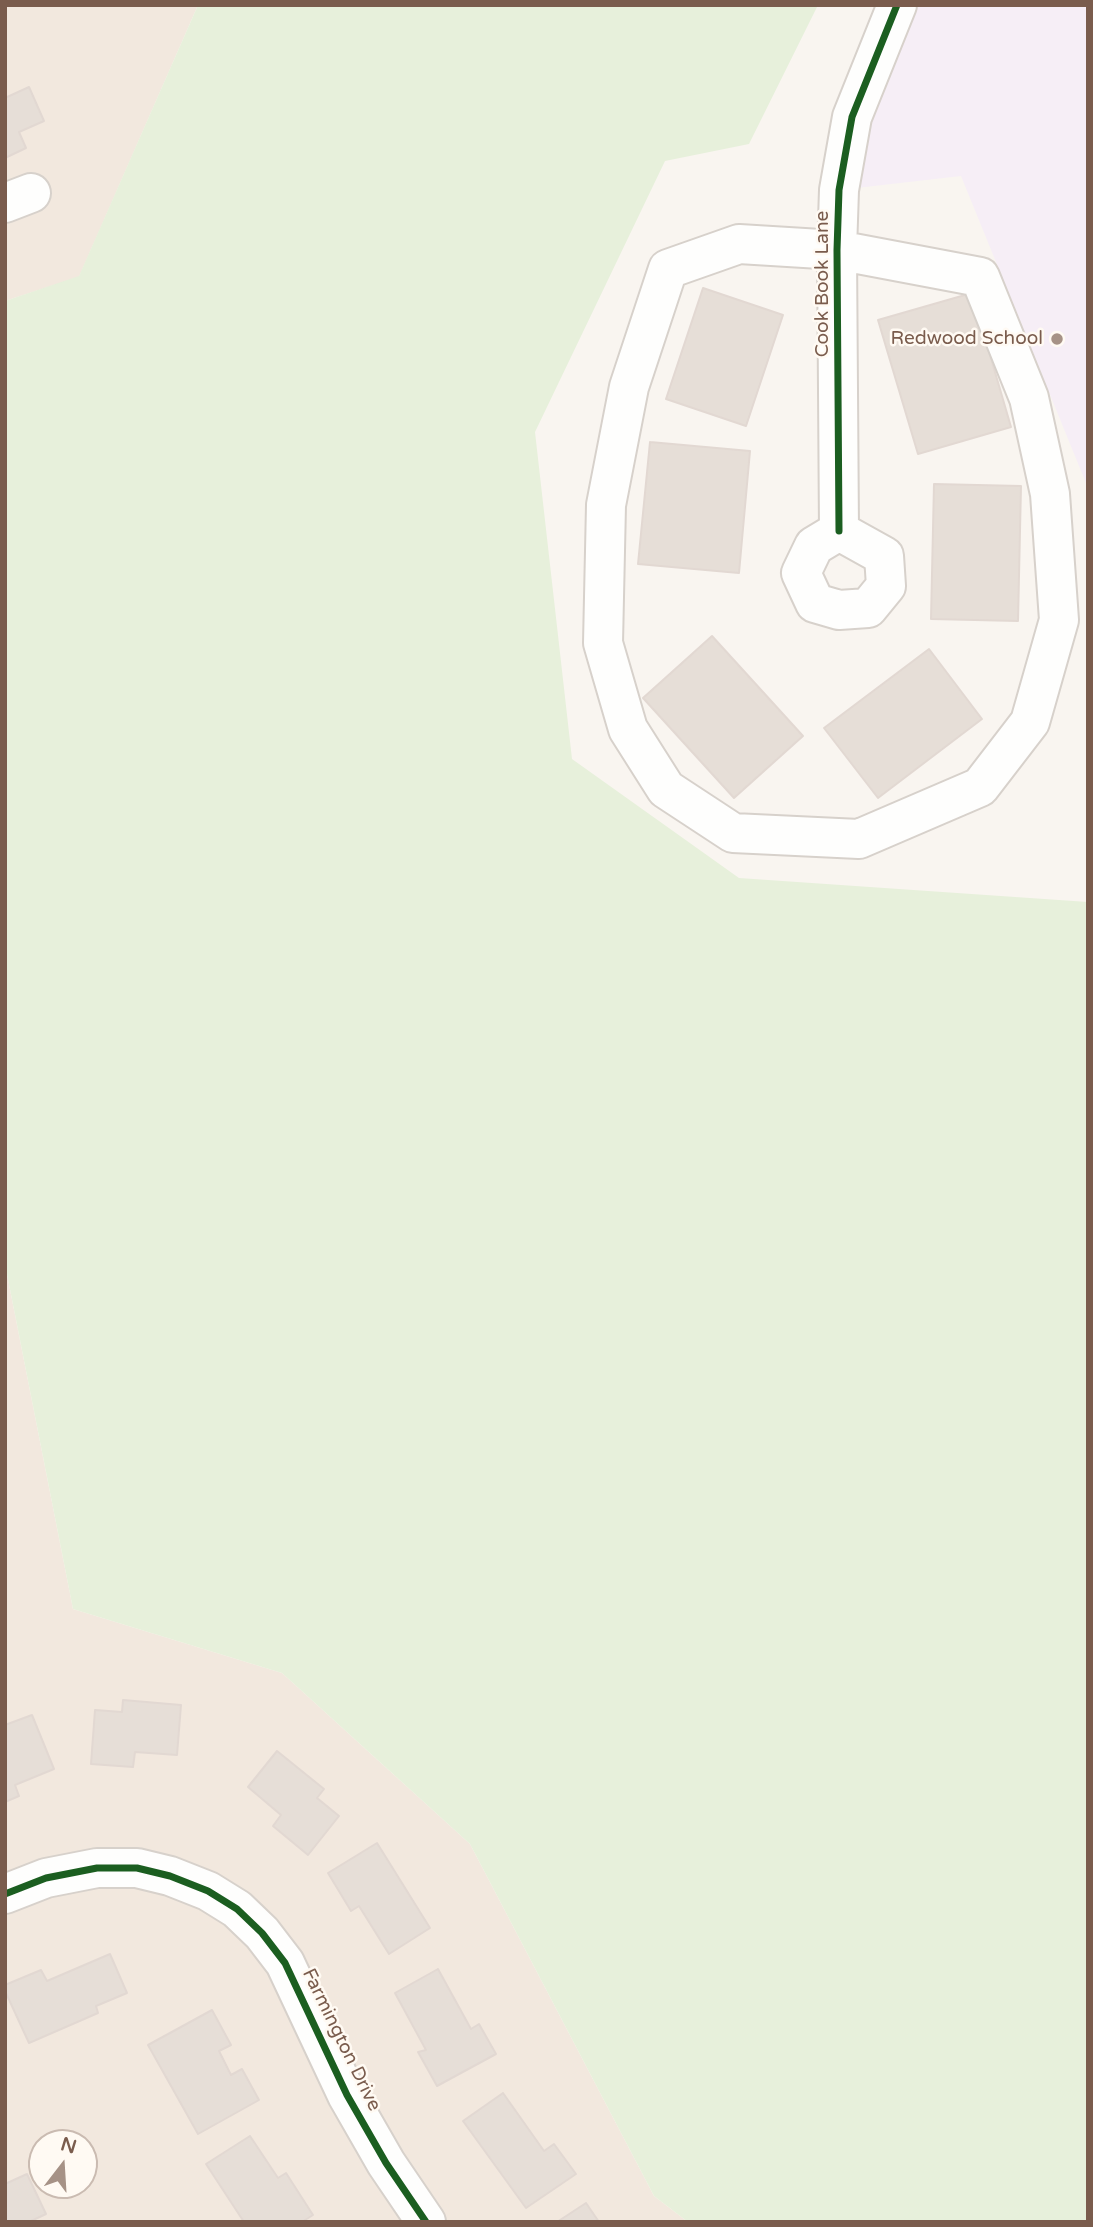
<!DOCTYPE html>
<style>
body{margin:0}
#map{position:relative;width:1093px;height:2227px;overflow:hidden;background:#f9f5f0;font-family:"Varela Round",sans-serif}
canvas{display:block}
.frame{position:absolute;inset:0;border:7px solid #7a5c4d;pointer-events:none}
.north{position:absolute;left:28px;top:2129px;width:70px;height:70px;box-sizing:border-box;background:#fffaf3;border:2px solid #cabbb1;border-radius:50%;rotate:17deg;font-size:19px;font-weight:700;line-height:28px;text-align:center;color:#7a5c4d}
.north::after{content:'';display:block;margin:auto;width:24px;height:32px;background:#a69286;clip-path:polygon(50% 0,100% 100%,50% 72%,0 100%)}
</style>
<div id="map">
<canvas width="1093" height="2227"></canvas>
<div class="frame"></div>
<div class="north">N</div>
</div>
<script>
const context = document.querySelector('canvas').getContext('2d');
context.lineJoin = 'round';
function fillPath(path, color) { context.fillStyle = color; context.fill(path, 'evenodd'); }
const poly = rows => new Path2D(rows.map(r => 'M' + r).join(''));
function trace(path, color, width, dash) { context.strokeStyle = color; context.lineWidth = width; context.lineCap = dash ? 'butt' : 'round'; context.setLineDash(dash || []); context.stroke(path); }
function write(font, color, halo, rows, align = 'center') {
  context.font = font + ' "Varela Round",sans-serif'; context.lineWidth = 5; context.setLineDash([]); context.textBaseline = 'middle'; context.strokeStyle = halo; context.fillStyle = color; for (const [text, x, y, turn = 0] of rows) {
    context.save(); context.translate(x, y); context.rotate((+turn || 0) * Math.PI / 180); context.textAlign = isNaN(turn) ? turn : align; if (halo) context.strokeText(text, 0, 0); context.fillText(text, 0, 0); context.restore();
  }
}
fillPath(poly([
 [5,5,198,5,79,277,5,301],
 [5,1264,73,1609,282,1673,470,1844,654,2196,688,2222,5,2222],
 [42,2143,84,2143,84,2185,42,2185]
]), '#f2e8de');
fillPath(poly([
 [897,5,1088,5,1088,488,961,176,839,190]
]), '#f6eef6');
fillPath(poly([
 [198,5,818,5,749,144,665,161,535,432,572,759,739,878,1088,902,1088,2222,688,2222,654,2196,470,1844,282,1673,73,1609,5,1264,5,301,79,276]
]), '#e7f0db');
const building = poly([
 [29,87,44,121,19,132,26,148,5,158,5,98,29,87],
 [703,288,783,315,746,426,666,399,703,288],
 [972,293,1011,427,918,454,878,320,972,293],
 [650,442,750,451,739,573,638,564,650,442],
 [934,484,1021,486,1018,621,931,619,934,484],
 [712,636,803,736,734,798,643,698,712,636],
 [929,649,982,719,878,798,824,728,929,649],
 [123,1700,181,1705,177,1755,135,1752,133,1767,91,1764,95,1710,122,1712,123,1700],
 [32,1715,54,1769,15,1785,19,1796,5,1802,5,1725,32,1715],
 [277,1751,324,1789,317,1798,339,1816,308,1855,273,1826,281,1815,248,1787,277,1751],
 [377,1843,430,1928,389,1954,359,1906,351,1911,328,1873,377,1843],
 [110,1954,127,1993,96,2006,98,2013,29,2043,5,1991,5,1985,41,1970,47,1981,110,1954],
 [438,1969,471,2029,479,2024,496,2054,437,2086,418,2052,426,2050,395,1993,438,1969],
 [212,2010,231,2045,219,2051,231,2075,242,2069,259,2100,198,2134,148,2045,212,2010],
 [503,2093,544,2151,554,2144,576,2174,526,2208,463,2121,503,2093],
 [250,2136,278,2178,286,2173,313,2215,302,2222,244,2222,206,2164,250,2136],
 [27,2174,46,2214,29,2222,5,2222,5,2184,27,2174],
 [586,2203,599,2222,557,2222,586,2203]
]);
fillPath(building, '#e6ded7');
trace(building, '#e2d8d2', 2);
const minor = poly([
 [5,203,31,193],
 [739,244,837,250,980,277,1029,398,1050,494,1059,620,1030,722,980,787,859,839,733,833,666,789,628,729,603,643,606,505,629,387,668,269,739,244],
 [839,531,837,250,839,190,852,117,897,5],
 [839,531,884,556,886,586,868,608,839,610,815,603,801,573,814,546,839,531],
 [5,1894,46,1878,97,1868,137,1868,170,1876,208,1891,237,1909,262,1933,285,1963,347,2095,386,2163,426,2222]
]);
trace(minor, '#d7d1cb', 42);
trace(minor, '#fefefd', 38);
trace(poly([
 [839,531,837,250,839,190,852,117,897,5],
 [5,1894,46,1878,97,1868,137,1868,170,1876,208,1891,237,1909,262,1933,285,1963,347,2095,386,2163,426,2222]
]), '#1b5e20', 7);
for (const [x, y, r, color] of [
 [1057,339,7,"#a69286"]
]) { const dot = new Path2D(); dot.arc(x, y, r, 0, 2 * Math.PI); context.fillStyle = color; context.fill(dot); trace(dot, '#fffaf3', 2.5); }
write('19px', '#7a5c4d', '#fffaf3', [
 ["Cook Book Lane",823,284,-90],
 ["Farmington Drive",341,2040,64]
]);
write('19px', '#7a5c4d', '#fffaf3', [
 ["Redwood School",1043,339]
], 'right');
</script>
